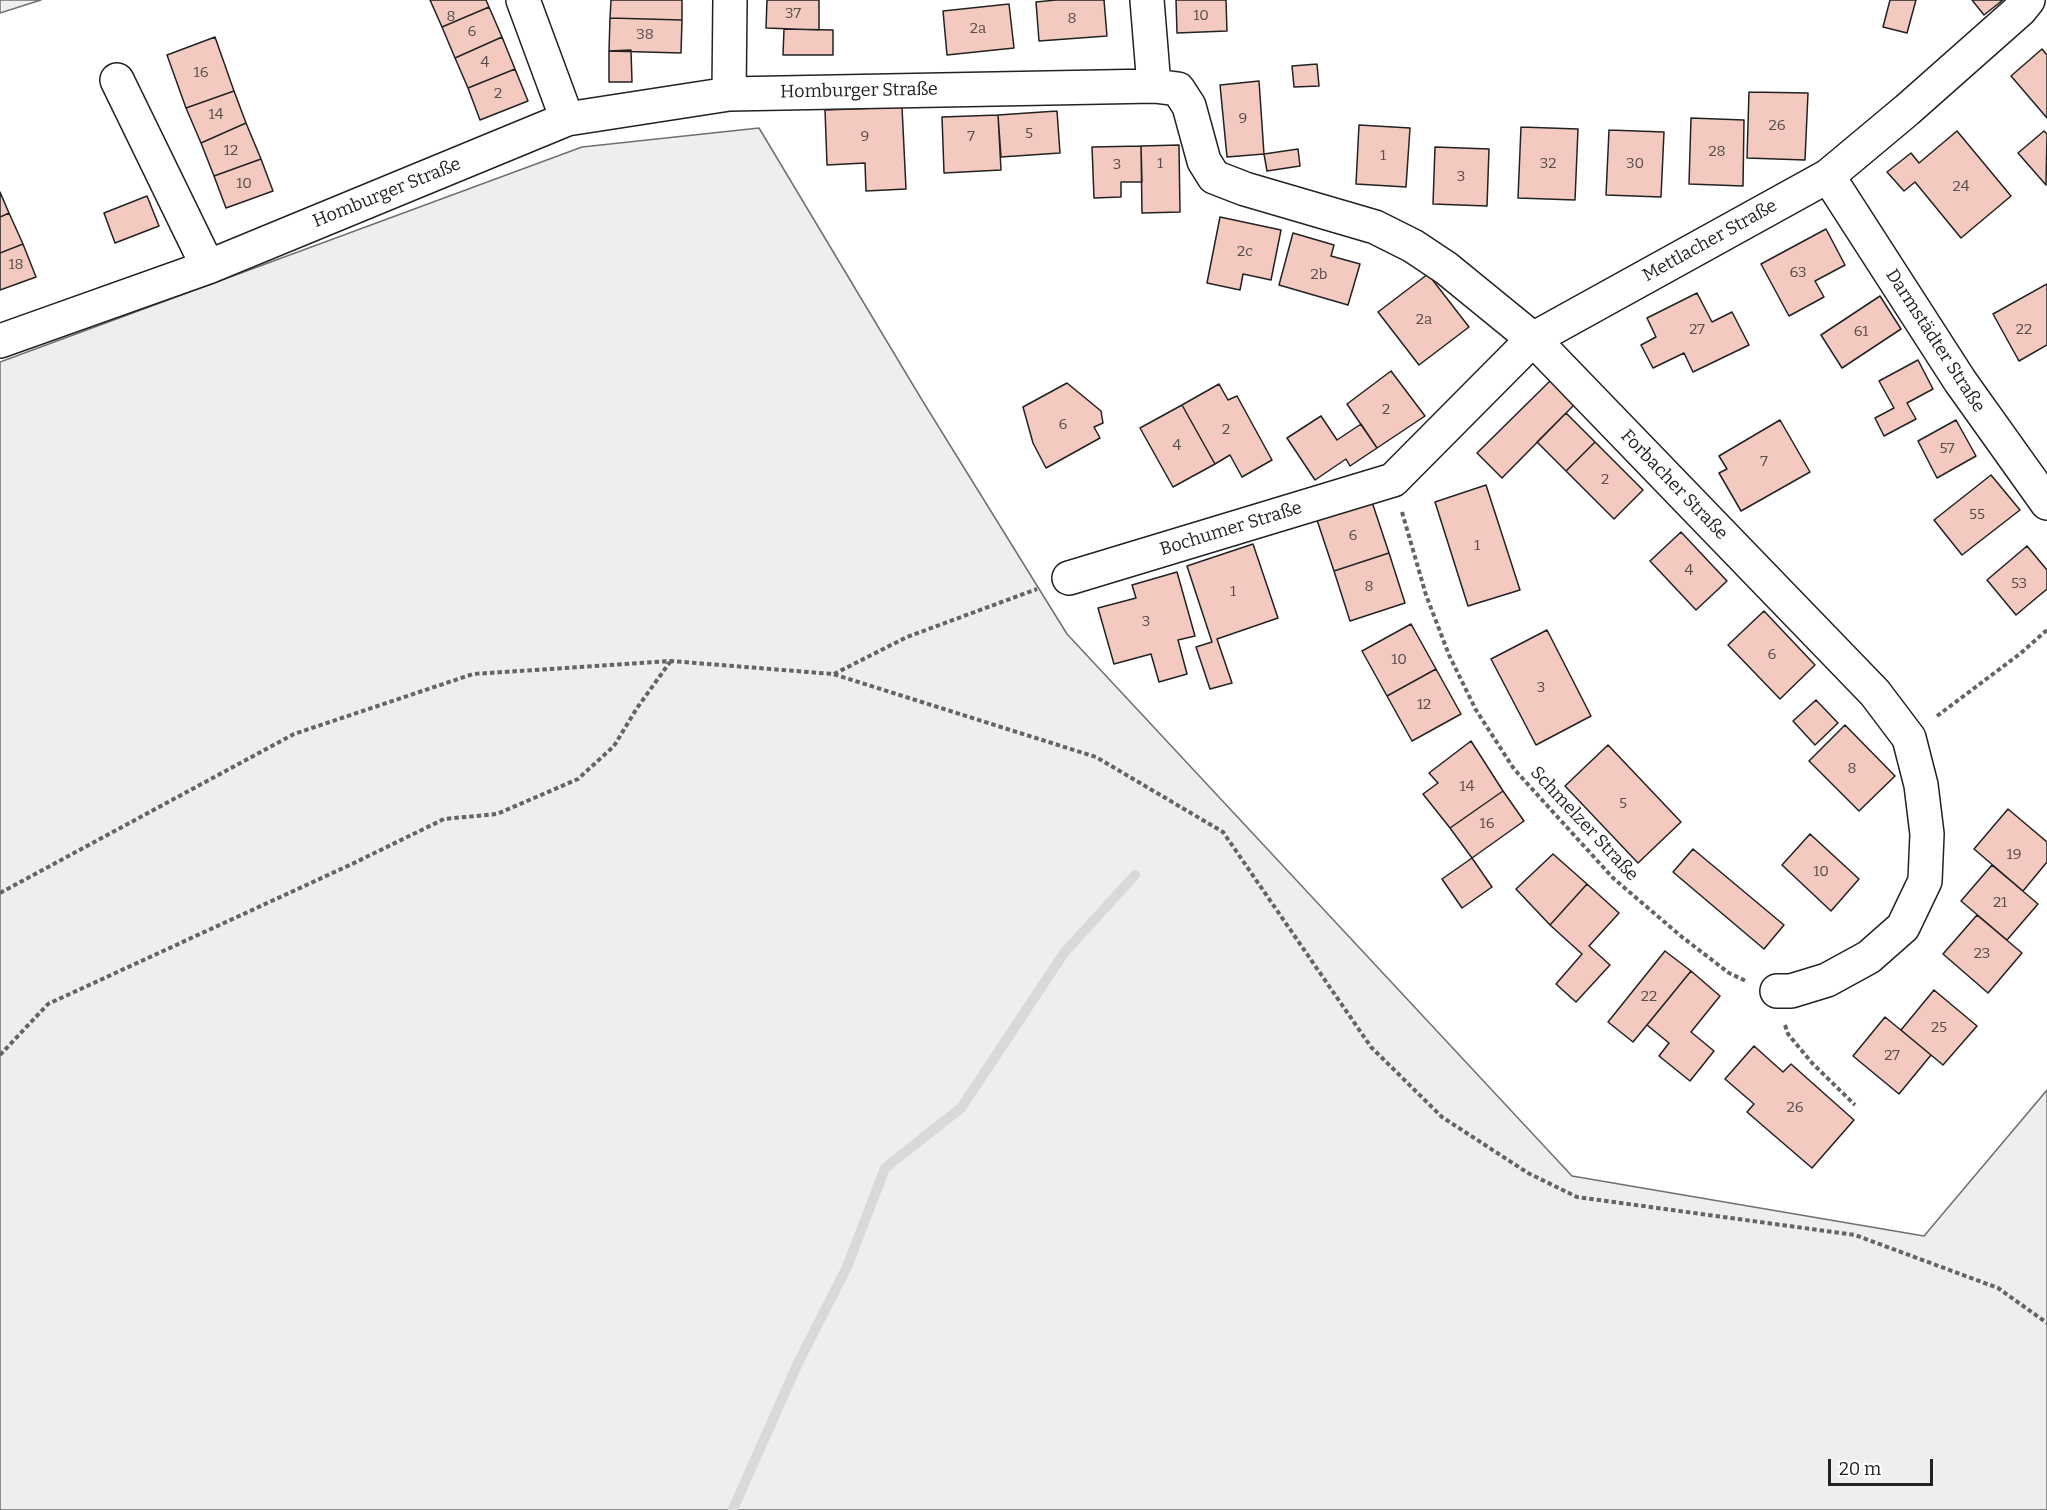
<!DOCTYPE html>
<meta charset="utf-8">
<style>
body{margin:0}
#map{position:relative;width:2047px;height:1510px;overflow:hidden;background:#fff;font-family:Bitter,serif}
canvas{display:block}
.scale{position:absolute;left:1828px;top:1459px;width:105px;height:27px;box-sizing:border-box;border:3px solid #222;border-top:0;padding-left:8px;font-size:18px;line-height:21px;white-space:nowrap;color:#222;-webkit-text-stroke:4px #fff;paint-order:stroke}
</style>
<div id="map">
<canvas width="2047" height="1510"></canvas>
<div class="scale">20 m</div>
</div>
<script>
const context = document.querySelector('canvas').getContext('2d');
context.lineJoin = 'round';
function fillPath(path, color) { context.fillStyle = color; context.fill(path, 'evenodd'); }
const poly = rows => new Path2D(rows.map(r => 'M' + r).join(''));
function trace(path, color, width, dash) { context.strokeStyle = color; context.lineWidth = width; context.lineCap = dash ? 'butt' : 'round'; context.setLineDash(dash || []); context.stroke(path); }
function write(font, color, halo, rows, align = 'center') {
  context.font = font + ' Bitter,serif'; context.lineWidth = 4.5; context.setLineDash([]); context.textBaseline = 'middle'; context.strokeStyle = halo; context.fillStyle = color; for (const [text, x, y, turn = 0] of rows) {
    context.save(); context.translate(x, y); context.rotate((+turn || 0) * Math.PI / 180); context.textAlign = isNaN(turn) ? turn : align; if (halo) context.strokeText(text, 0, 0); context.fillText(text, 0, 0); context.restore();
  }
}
const green = poly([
 [0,0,41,0,0,13,0,0],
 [759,128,922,400,1067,634,1572,1176,1924,1236,2047,1090,2047,1510,0,1510,0,362,582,147,759,128]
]);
fillPath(green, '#eee');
trace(green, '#6f6f6f', 1.5);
trace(poly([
 [733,1509,798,1363,847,1267,885,1168,961,1108,1064,953,1135,875]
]), '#d9d9d9', 10);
const building = poly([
 [430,0,486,0,489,7,442,27,430,0],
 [611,0,682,0,682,20,610,18,611,0],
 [767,0,819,0,819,30,766,28,767,0],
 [1056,0,1104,0,1107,36,1039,41,1036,2,1056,0],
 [1176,0,1226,0,1227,31,1177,33,1176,0],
 [1890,0,1916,0,1907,33,1883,27,1890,0],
 [1972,0,2003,0,1984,15,1972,0],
 [1009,4,1014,48,947,55,943,11,1009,4],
 [489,7,502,37,455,58,442,27,489,7],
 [610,18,682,20,681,53,609,51,610,18],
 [784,29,833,30,833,55,783,55,784,29],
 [215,37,234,91,186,108,167,55,215,37],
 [502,37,515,69,468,88,455,58,502,37],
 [2042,49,2047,55,2047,118,2011,76,2042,49],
 [631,50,632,82,609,82,609,51,631,50],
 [1317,64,1319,86,1294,87,1292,66,1317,64],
 [515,69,528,101,480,120,468,88,515,69],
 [1259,81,1264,154,1227,157,1220,85,1259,81],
 [234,91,246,123,201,143,186,108,234,91],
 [1749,92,1808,93,1805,160,1747,158,1749,92],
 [902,107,906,189,866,191,865,163,827,165,825,110,902,107],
 [1057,111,1060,153,1001,157,998,115,1057,111],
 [998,115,1001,170,944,173,942,117,998,115],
 [1691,118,1744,120,1743,186,1689,184,1691,118],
 [246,123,261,159,214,176,201,143,246,123],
 [1359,125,1410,128,1406,187,1356,184,1359,125],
 [1521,127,1578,129,1575,200,1518,198,1521,127],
 [1609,130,1664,132,1661,197,1606,195,1609,130],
 [1957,131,2011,196,1961,238,1915,182,1904,191,1887,172,1911,153,1919,163,1957,131],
 [2044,131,2047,134,2046,185,2018,153,2044,131],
 [1179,145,1180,212,1142,213,1141,146,1179,145],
 [1141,146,1142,182,1121,182,1121,197,1094,198,1092,147,1141,146],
 [1435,147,1489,149,1487,206,1433,204,1435,147],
 [1298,149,1300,166,1267,171,1264,154,1298,149],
 [261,159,273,191,226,208,214,176,261,159],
 [0,192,9,213,0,217,0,192],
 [147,196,159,226,115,243,104,213,147,196],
 [9,213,23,244,0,253,0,217,9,213],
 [1220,217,1281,230,1271,280,1243,274,1240,290,1207,283,1220,217],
 [1826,229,1845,265,1815,281,1824,297,1789,316,1761,264,1826,229],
 [1293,233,1334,245,1331,256,1360,264,1348,305,1279,285,1293,233],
 [23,244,36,277,0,290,0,253,23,244],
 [1428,274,1469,327,1419,365,1378,312,1428,274],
 [2047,284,2047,345,2019,361,1993,314,2047,284],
 [1697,293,1712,322,1732,312,1749,345,1693,372,1684,353,1653,368,1641,345,1656,337,1647,318,1697,293],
 [1880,296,1901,329,1842,368,1821,335,1880,296],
 [1918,360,1933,389,1907,403,1916,419,1884,436,1875,418,1894,408,1879,381,1918,360],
 [1391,371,1425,416,1377,448,1347,404,1391,371],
 [1551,380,1575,404,1502,478,1477,453,1551,380],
 [1067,383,1101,411,1103,423,1094,427,1100,438,1046,468,1033,443,1023,407,1067,383],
 [1219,384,1228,400,1237,396,1272,460,1242,477,1230,455,1215,464,1182,405,1219,384],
 [1182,405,1215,464,1173,487,1140,428,1182,405],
 [1566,413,1595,442,1566,471,1537,442,1566,413],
 [1321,416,1337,440,1361,424,1377,448,1350,466,1346,459,1315,480,1287,438,1321,416],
 [1780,420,1810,472,1741,511,1719,473,1727,469,1719,456,1780,420],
 [1956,420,1976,456,1937,478,1918,441,1956,420],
 [1595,442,1643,490,1614,519,1566,471,1595,442],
 [1991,475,2020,510,1962,555,1934,520,1991,475],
 [1486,485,1520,590,1468,606,1435,502,1486,485],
 [1372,502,1389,553,1334,571,1317,520,1372,502],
 [1681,532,1727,581,1696,610,1650,561,1681,532],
 [1253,544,1278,618,1217,639,1232,683,1210,689,1196,647,1212,642,1187,566,1253,544],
 [2027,546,2047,570,2047,589,2016,615,1987,580,2027,546],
 [1389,553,1405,603,1350,621,1334,571,1389,553],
 [1177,572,1195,636,1178,640,1187,674,1159,682,1151,654,1114,664,1098,608,1136,598,1132,585,1177,572],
 [1764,611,1815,665,1780,699,1728,645,1764,611],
 [1411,624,1436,669,1387,696,1362,651,1411,624],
 [1547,630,1591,716,1536,745,1491,659,1547,630],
 [1436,669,1461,714,1412,741,1387,696,1436,669],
 [1816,700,1838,723,1815,745,1793,721,1816,700],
 [1845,725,1895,776,1859,811,1809,761,1845,725],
 [1471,741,1503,791,1450,828,1423,794,1438,783,1429,773,1471,741],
 [1608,745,1681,822,1638,863,1565,786,1608,745],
 [1503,791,1524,821,1472,858,1450,828,1503,791],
 [2008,809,2047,842,2047,862,2023,891,1974,849,2008,809],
 [1810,834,1859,879,1831,911,1782,865,1810,834],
 [1693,849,1784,925,1764,949,1673,872,1693,849],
 [1553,854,1587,884,1550,925,1516,889,1553,854],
 [1472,858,1492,887,1462,908,1442,879,1472,858],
 [1992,865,2038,904,2007,940,1961,901,1992,865],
 [1587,884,1619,913,1589,946,1610,965,1576,1002,1556,984,1582,954,1550,925,1587,884],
 [1977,915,2022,953,1988,993,1943,954,1977,915],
 [1665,951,1691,971,1633,1042,1608,1022,1665,951],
 [1691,971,1720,996,1691,1032,1714,1051,1690,1081,1659,1056,1669,1043,1647,1025,1691,971],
 [1934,990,1977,1026,1943,1065,1901,1030,1934,990],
 [1885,1017,1931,1055,1899,1094,1853,1056,1885,1017],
 [1754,1046,1783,1072,1791,1064,1854,1120,1812,1168,1747,1112,1754,1104,1725,1079,1754,1046]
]);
fillPath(building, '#f3c9c0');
trace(building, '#222', 1.5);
const minor = poly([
 [523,0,567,119],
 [1147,0,1154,86],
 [117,80,208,267],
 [729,94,730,0],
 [1828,176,1960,381,2047,503],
 [0,341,208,267,567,119,729,94,1154,86,1178,89,1189,106,1204,161,1214,177,1245,189,1375,227,1413,246,1446,268,1533,339,1875,693,1909,738,1921,785,1927,834,1925,881,1903,927,1869,957,1827,980,1791,991,1777,991],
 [1069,578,1393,480,1533,339,1828,176,1907,110,2020,10,2028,0]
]);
trace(minor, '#222', 36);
trace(poly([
 [1402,512,1426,595,1449,655,1476,710,1514,769,1613,878,1682,937,1729,973,1746,981],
 [834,674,907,637,1037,589],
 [1937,716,2021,653,2047,630],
 [0,893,294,734,473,674,671,661,833,674,1096,757,1223,832,1371,1047,1442,1117,1528,1173,1577,1197,1855,1235,1998,1288,2047,1323],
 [1785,1025,1788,1034,1812,1063,1855,1105],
 [0,1055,48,1004,352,864,444,819,497,814,578,779,614,746,637,708,670,662]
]), '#646464', 4, [4.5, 3]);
trace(minor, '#fff', 33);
write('15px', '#564c4a', null, [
 ["37",793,14],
 ["10",1201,16],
 ["8",451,17],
 ["8",1072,19],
 ["2a",978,29],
 ["6",472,32],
 ["38",645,35],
 ["4",485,63],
 ["16",201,73],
 ["2",498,94],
 ["14",216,115],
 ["9",1243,119],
 ["26",1777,126],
 ["5",1029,134],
 ["9",865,137],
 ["7",971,137],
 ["12",231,151],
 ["28",1717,152],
 ["1",1383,156],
 ["1",1160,164],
 ["32",1548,164],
 ["30",1635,164],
 ["3",1117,165],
 ["3",1461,177],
 ["10",244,184],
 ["24",1961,187],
 ["2c",1245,252],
 ["18",16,265],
 ["63",1798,273],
 ["2b",1319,275],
 ["2a",1424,320],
 ["27",1697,330],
 ["22",2024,330],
 ["61",1861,332],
 ["2",1386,410],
 ["6",1063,425],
 ["2",1226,430],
 ["4",1177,446],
 ["57",1947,449],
 ["7",1764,462],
 ["2",1605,480],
 ["55",1977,515],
 ["6",1353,536],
 ["1",1477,546],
 ["4",1689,571],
 ["53",2019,584],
 ["8",1369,587],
 ["1",1233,592],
 ["3",1146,622],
 ["6",1772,655],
 ["10",1399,660],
 ["3",1541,688],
 ["12",1424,705],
 ["8",1852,769],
 ["14",1467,787],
 ["5",1623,804],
 ["16",1487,824],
 ["19",2014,855],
 ["10",1821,872],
 ["21",2000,903],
 ["23",1982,954],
 ["22",1649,997],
 ["25",1939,1028],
 ["27",1892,1056],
 ["26",1795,1108]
]);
write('18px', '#222', '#fff', [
 ["Homburger Straße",859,91,-1],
 ["Homburger Straße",387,193,-22],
 ["Mettlacher Straße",1710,241,-29],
 ["Darmstädter Straße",1935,341,57],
 ["Forbacher Straße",1674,485,46],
 ["Bochumer Straße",1231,529,-17],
 ["Schmelzer Straße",1584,824,47]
]);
</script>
